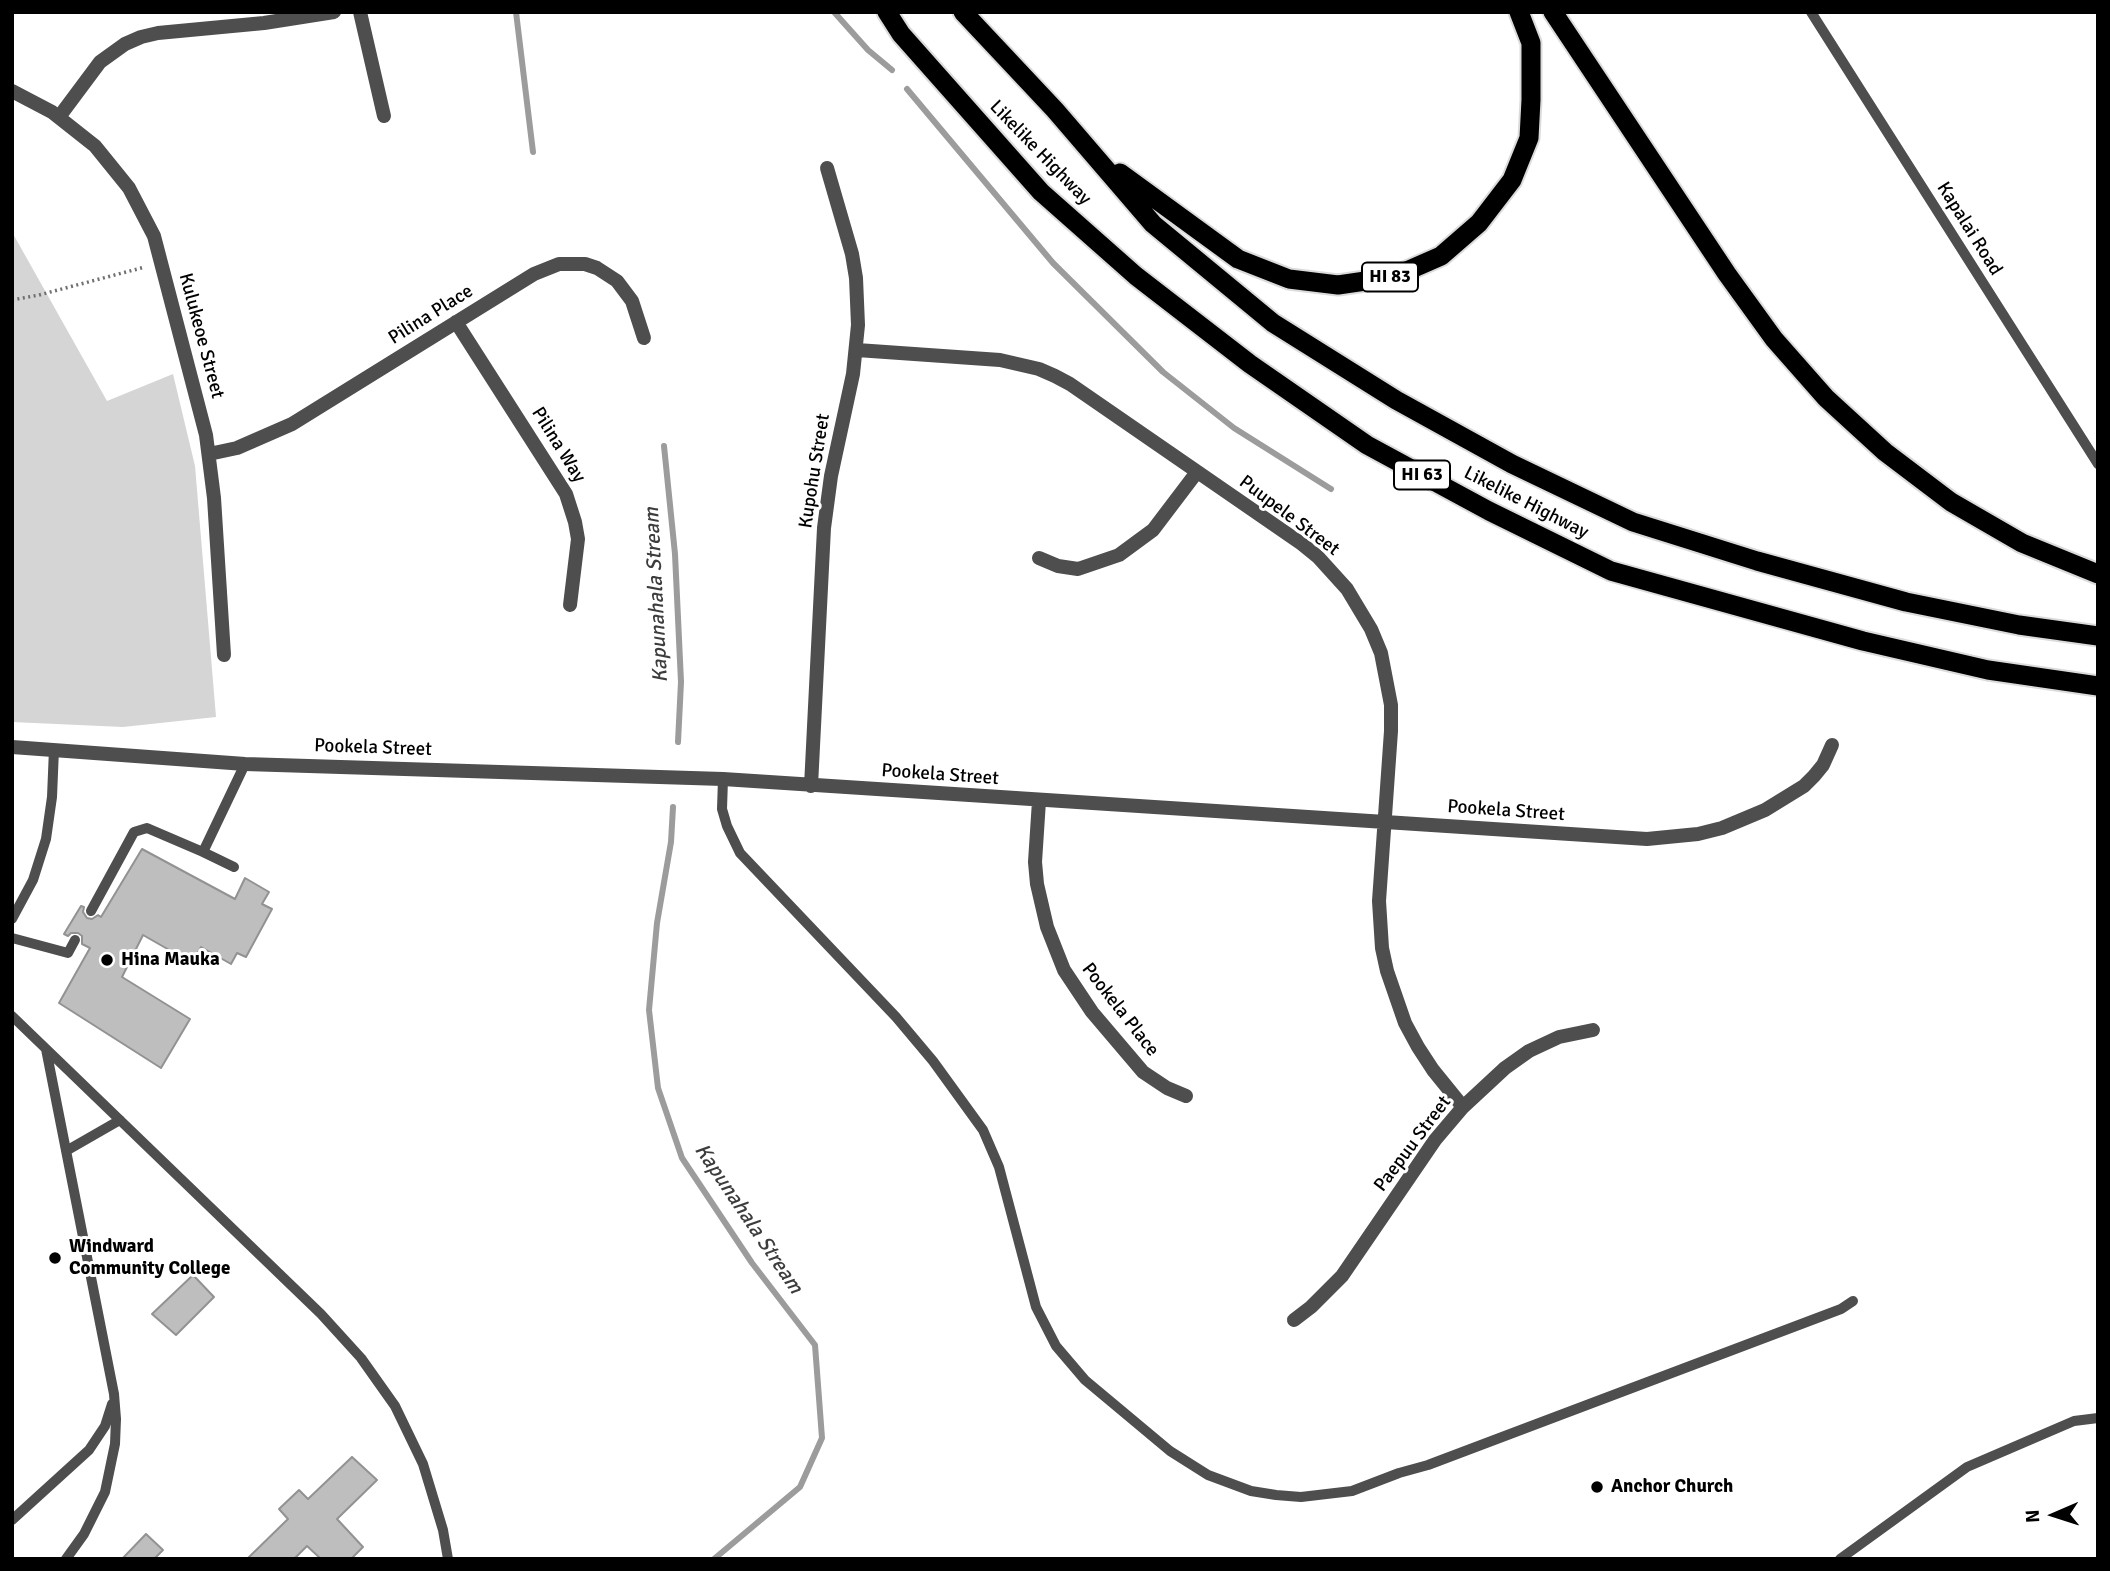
<!DOCTYPE html>
<style>
body{margin:0}
#map{position:relative;width:2110px;height:1571px;overflow:hidden;background:#fff;font-family:Signika,sans-serif}
canvas{display:block}
.frame{position:absolute;inset:0;border:14px solid #000;pointer-events:none}
.north{position:absolute;left:2019px;top:1480px;width:70px;height:70px;-webkit-text-stroke:5px #fff;paint-order:stroke;rotate:267deg;font-size:19px;font-weight:700;line-height:28px;text-align:center;color:#000}
.north::after{content:'';display:block;margin:auto;width:24px;height:32px;background:#000;clip-path:polygon(50% 0,100% 100%,50% 72%,0 100%)}
</style>
<div id="map">
<canvas width="2110" height="1571"></canvas>
<div class="frame"></div>
<div class="north">N</div>
</div>
<script>
const context = document.querySelector('canvas').getContext('2d');
context.lineJoin = 'round';
function fillPath(path, color) { context.fillStyle = color; context.fill(path, 'evenodd'); }
const poly = rows => new Path2D(rows.map(r => 'M' + r).join(''));
function trace(path, color, width, dash) { context.strokeStyle = color; context.lineWidth = width; context.lineCap = dash ? 'butt' : 'round'; context.setLineDash(dash || []); context.stroke(path); }
function write(font, color, halo, rows, align = 'center') {
  context.font = font + ' Signika,sans-serif'; context.lineWidth = 6; context.setLineDash([]); context.textBaseline = 'middle'; context.strokeStyle = halo; context.fillStyle = color; for (const [text, x, y, turn = 0] of rows) {
    context.save(); context.translate(x, y); context.rotate((+turn || 0) * Math.PI / 180); context.textAlign = isNaN(turn) ? turn : align; if (halo) context.strokeText(text, 0, 0); context.fillText(text, 0, 0); context.restore();
  }
}
fillPath(poly([
 [12,232,107,401,173,374,195,466,216,717,123,727,12,722]
]), '#d5d5d5');
trace(poly([
 [516,12,533,152],
 [834,12,868,50,892,70],
 [907,89,1053,263,1163,372,1234,428,1331,489],
 [664,446,675,554,681,682,678,742],
 [673,807,671,842,657,923,649,1010,658,1088,682,1158,752,1263,815,1345,822,1438,800,1487,714,1559]
]), '#9c9c9c', 6);
const building = poly([
 [142,849,235,899,245,878,269,892,262,904,272,909,246,957,237,953,231,964,201,947,192,963,143,935,122,977,190,1019,161,1068,59,1003,90,948,82,944,82,936,78,933,71,933,68,936,64,934,81,906,84,907,83,912,87,918,92,919,98,915,101,917,142,849],
 [193,1275,214,1297,176,1335,152,1314,193,1275],
 [352,1457,377,1480,337,1519,363,1547,351,1559,321,1559,307,1546,294,1559,247,1559,288,1519,279,1509,299,1490,308,1499,352,1457],
 [146,1534,163,1550,154,1559,122,1559,146,1534]
]);
fillPath(building, '#bebebe');
trace(building, '#929292', 2);
const trunk = poly([
 [887,12,901,34,1041,192,1136,276,1250,364,1367,445,1489,511,1611,571,1863,641,1988,670,2098,686],
 [963,12,1055,110,1153,224,1273,323,1396,400,1512,464,1633,522,1757,561,1906,602,2019,625,2098,636],
 [1553,12,1727,274,1774,339,1826,398,1885,452,1951,502,2022,543,2098,574],
 [1120,173,1238,259,1289,279,1338,285,1393,277,1441,256,1479,223,1512,180,1529,138,1531,100,1531,43,1519,12]
]);
trace(trunk, '#dbdbdb', 23);
trace(poly([
 [12,300,39,295,145,267]
]), '#707070', 3.5, [2, 3.5]);
trace(poly([
 [1811,12,2098,464],
 [723,779,722,809,727,826,740,853,896,1017,933,1061,983,1130,999,1167,1036,1307,1056,1346,1085,1380,1170,1451,1208,1475,1251,1491,1276,1495,1301,1497,1352,1491,1399,1473,1428,1465,1841,1309,1853,1301],
 [203,852,234,867],
 [91,911,134,832,147,828,203,852,245,764],
 [12,919,33,880,46,839,52,797,54,749],
 [12,938,68,953,75,940],
 [12,1016,321,1314,361,1358,395,1406,423,1464,443,1530,448,1559],
 [46,1049,114,1394,116,1419,115,1444,105,1492,84,1534,66,1559],
 [66,1151,120,1120],
 [12,1520,89,1450,105,1426,112,1404],
 [1840,1559,1967,1467,2074,1421,2098,1418]
]), '#4e4e4e', 10);
trace(poly([
 [360,12,384,116],
 [12,91,52,112,95,146,129,188,154,236,206,435,214,498,224,655],
 [59,117,100,62,125,44,141,37,158,33,264,23,334,12],
 [456,322,566,494,575,522,578,539,570,605],
 [857,350,1000,360,1039,369,1055,376,1070,384,1302,544,1318,557,1347,589,1371,629,1381,653,1391,705,1391,731,1379,901,1382,948,1387,971,1405,1023,1418,1047,1433,1070,1463,1107],
 [209,454,237,448,292,424,534,274,559,264,585,264,597,268,617,281,632,301,644,338],
 [1039,558,1058,566,1078,569,1119,555,1153,530,1197,472],
 [12,747,245,764,723,779,1647,839,1698,834,1722,828,1765,810,1804,786,1814,776,1823,765,1832,745],
 [811,786,824,528,831,476,853,374,858,325,856,278,852,254,827,168],
 [1039,801,1035,862,1037,884,1047,927,1064,970,1092,1012,1143,1072,1167,1088,1186,1096],
 [1294,1320,1311,1307,1342,1276,1435,1140,1463,1107,1505,1068,1529,1051,1559,1037,1593,1030]
]), '#4e4e4e', 14);
trace(trunk, '#000', 19);
for (const [x, y, r, color] of [
 [107,960,7,"#000"],
 [55,1258,7,"#000"],
 [1597,1487,7,"#000"]
]) { const dot = new Path2D(); dot.arc(x, y, r, 0, 2 * Math.PI); context.fillStyle = color; context.fill(dot); trace(dot, '#fff', 2.5); }
for (const [x, y, w] of [
 [1390,277,56],
 [1422,475,56]
]) { const box = new Path2D(); box.roundRect(x - w / 2, y - 14.5, w, 29, 5); context.fillStyle = '#fff'; context.fill(box); trace(box, '#000', 2); }
write('bold 18px', '#000', null, [
 ["HI 83",1390,277],
 ["HI 63",1422,475]
]);
write('19px', '#000', '#fff', [
 ["Likelike Highway",1040,153,46],
 ["Kapalai Road",1969,229,58],
 ["Pilina Place",431,315,-32],
 ["Kulukeoe Street",201,336,75],
 ["Pilina Way",558,445,58],
 ["Kupohu Street",815,471,-81],
 ["Likelike Highway",1526,503,27],
 ["Puupele Street",1289,516,37],
 ["Pookela Street",373,748,2],
 ["Pookela Street",940,775,4],
 ["Pookela Street",1506,811,4],
 ["Pookela Place",1120,1010,52],
 ["Paepuu Street",1413,1144,-53]
]);
write('bold 19px', '#000', '#fff', [
 ["Hina Mauka",121,960],
 ["Windward",69,1247],
 ["Community College",69,1269],
 ["Anchor Church",1611,1487]
], 'left');
write('italic 21px', '#3d3d3d', '#fff', [
 ["Kapunahala Stream",657,595,-93],
 ["Kapunahala Stream",748,1219,56]
]);
</script>
